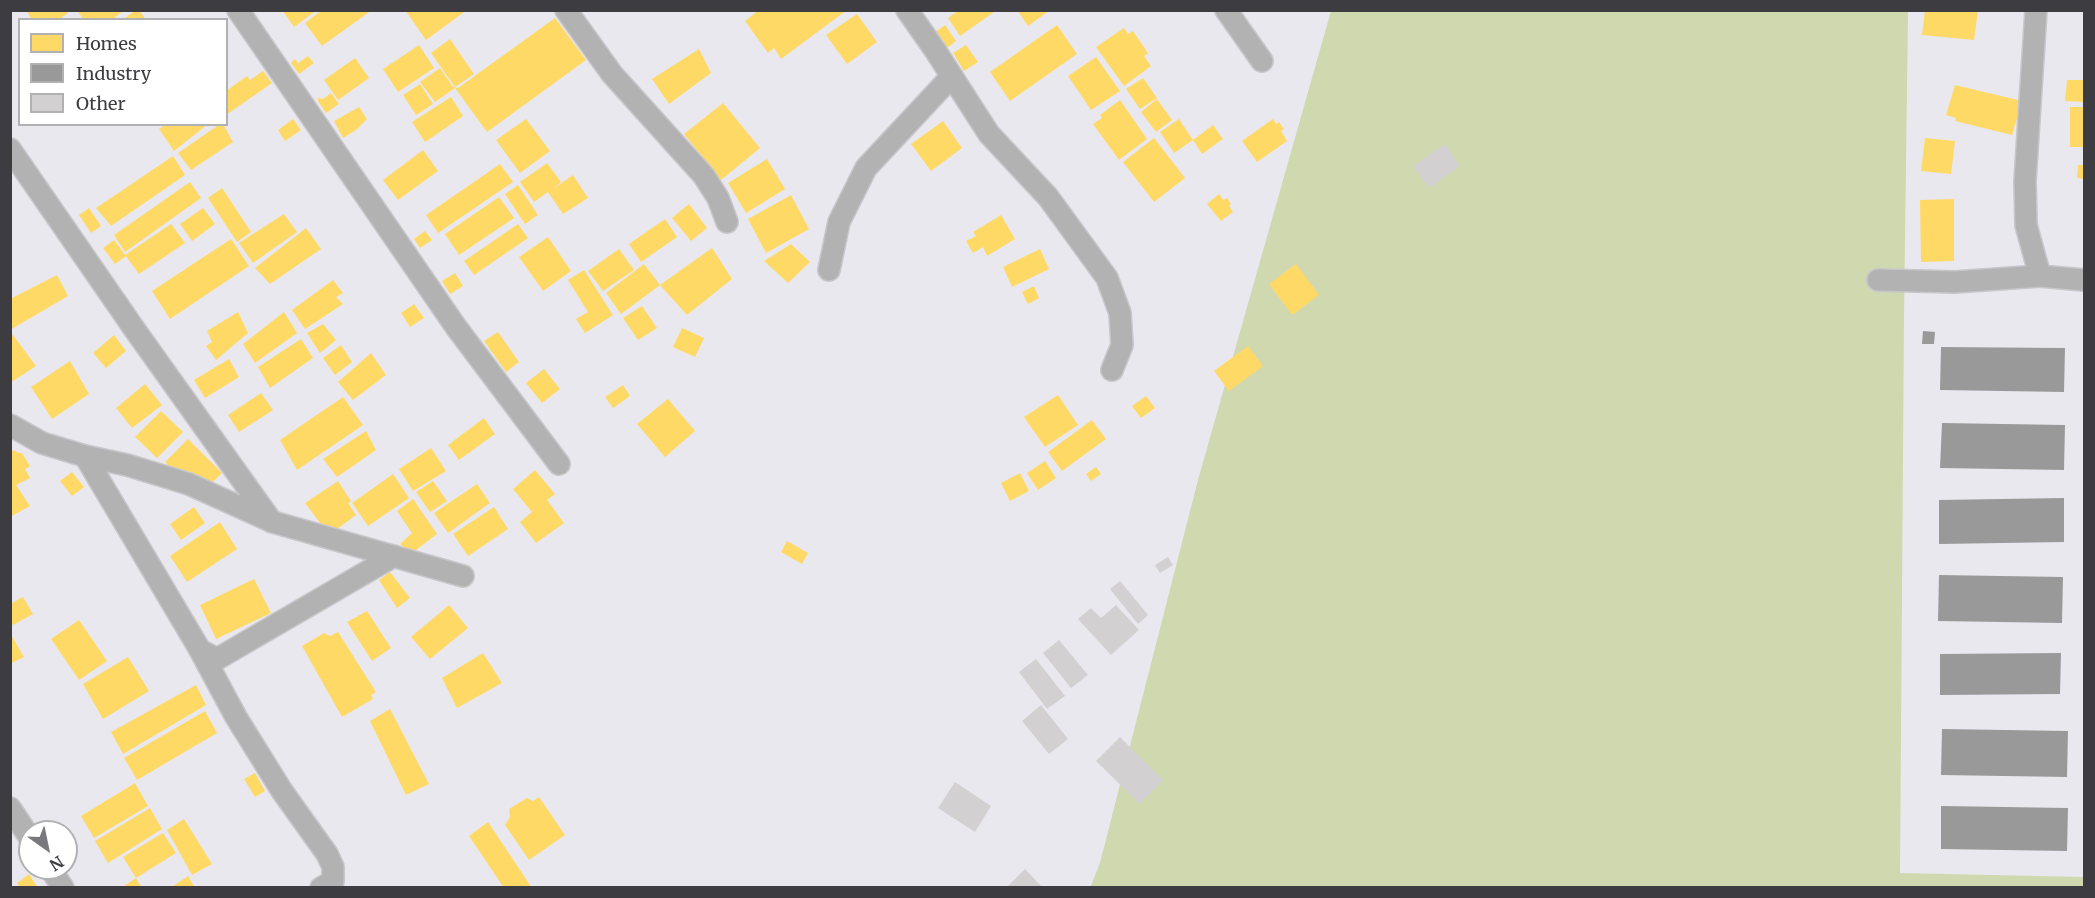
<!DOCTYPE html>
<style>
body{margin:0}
#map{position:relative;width:2095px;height:898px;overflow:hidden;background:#e9e8ee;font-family:Merriweather,serif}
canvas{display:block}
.frame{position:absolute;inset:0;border:12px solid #3d3c40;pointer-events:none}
.legend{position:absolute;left:18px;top:18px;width:210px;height:108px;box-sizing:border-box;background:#fff;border:2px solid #b1b1b3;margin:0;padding:8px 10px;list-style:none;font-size:18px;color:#3d3c40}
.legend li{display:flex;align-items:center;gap:12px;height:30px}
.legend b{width:30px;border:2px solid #b1b1b3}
.north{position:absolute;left:18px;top:820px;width:60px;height:60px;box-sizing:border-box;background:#fff;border:2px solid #b1b1b3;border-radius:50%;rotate:147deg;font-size:16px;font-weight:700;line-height:24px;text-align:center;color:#3d3c40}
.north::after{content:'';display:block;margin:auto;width:21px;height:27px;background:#79787d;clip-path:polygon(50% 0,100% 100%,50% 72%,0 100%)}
</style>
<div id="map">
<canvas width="2095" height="898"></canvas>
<div class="frame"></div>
<ul class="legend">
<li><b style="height:16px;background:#ffd966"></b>Homes</li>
<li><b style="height:16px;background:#999"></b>Industry</li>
<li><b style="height:16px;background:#d2d0d1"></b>Other</li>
</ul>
<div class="north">N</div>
</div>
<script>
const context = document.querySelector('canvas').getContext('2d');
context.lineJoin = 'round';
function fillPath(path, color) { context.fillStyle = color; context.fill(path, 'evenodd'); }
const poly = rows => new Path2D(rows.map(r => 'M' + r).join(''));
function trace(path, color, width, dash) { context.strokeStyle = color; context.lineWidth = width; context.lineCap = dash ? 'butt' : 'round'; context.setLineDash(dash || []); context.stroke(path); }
fillPath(poly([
 [1331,11,1908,11,1904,315,1900,873,2084,877,2084,887,1090,888,1100,863,1198,480]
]), '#cfd8ae');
fillPath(poly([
 [26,10,67,10,68,13,58,20,32,20],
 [81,10,124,10,112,20,84,20,78,12],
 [136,10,139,10,146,20,122,20],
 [282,10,317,10,294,27],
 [322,10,372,10,322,46,305,23],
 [405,10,467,10,426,40],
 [759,10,847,10,781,59,774,48,768,53,745,21],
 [959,10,997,10,960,36,948,18],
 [1017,10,1050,10,1028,26],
 [1925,10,1978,10,1974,40,1922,35],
 [857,14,877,42,847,64,826,35],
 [555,18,586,60,487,132,455,88,435,102,420,82,440,68,453,87,458,88],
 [945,25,956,41,947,48,935,32],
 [1057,25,1077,54,1010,101,990,72],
 [1124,28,1128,34,1133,31,1148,53,1144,56,1151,66,1124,86,1096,47],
 [450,39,474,74,455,87,431,53],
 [419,45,434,68,398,92,383,69],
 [966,45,978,62,964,71,953,53],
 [699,49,711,73,669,104,652,79],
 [308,56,314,63,299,74,291,63,295,59,298,63],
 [1096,57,1120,91,1091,110,1068,76],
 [355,58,369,78,338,100,324,80],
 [263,71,272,83,226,115,226,91,247,76,250,80],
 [1143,78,1157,98,1140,109,1126,89],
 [2067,80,2084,80,2084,102,2065,101],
 [420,84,433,104,416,115,403,95],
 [1955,85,2022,101,2012,135,1955,121,1956,118,1946,115],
 [331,93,339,104,326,113,318,101,318,98,323,99],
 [451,97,463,116,425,142,412,122],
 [1157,99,1172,120,1156,132,1141,112],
 [1120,100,1147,139,1119,160,1093,124,1102,118,1100,115],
 [723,103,760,148,721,180,684,134],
 [359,107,367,119,356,130,343,138,334,121],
 [2070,107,2084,107,2084,147,2070,147],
 [293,119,301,130,285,141,278,130],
 [526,119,550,151,520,173,496,140],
 [1179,119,1193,140,1174,153,1160,132],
 [1273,119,1276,124,1279,122,1284,129,1281,131,1287,141,1257,162,1242,141],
 [943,121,962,148,931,171,911,144],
 [166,124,208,124,174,151,159,129],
 [220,124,223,124,233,142,191,170,178,153],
 [1213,125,1223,139,1202,154,1193,140],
 [1154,138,1185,178,1154,202,1123,162],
 [1925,138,1955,141,1951,174,1921,171],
 [423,150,438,171,398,200,383,180],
 [173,156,185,175,111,226,96,208],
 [767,159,785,189,746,213,728,183],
 [547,163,561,182,553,189,573,175,588,198,563,214,548,192,534,202,520,182],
 [500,164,513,182,438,233,426,215],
 [2078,165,2084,165,2084,179,2077,178],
 [190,182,201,198,125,252,114,235],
 [518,185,538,215,525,224,505,194],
 [222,188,251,232,237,242,208,198],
 [1219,194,1223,200,1227,198,1231,204,1229,206,1233,212,1221,221,1207,204],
 [791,195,809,229,766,253,748,219],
 [499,197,514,218,459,255,445,234],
 [1954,199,1954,261,1921,262,1920,200],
 [689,204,707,228,691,241,672,218],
 [89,208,101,226,91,233,79,215],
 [203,208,215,224,192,241,180,224],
 [284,214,297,232,253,263,239,243],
 [1001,215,1015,239,987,256,983,247,973,253,966,241,976,236,973,232],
 [665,219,677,237,641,262,629,244],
 [171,224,185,243,139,274,125,255],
 [518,224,528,238,474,275,464,261],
 [306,228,321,249,270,284,255,268],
 [425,231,432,240,420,248,414,239],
 [548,237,571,271,543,291,519,257],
 [231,239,249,266,170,319,152,291],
 [114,240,126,256,115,264,103,248],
 [791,244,810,262,788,283,764,261],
 [712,248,732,279,687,315,660,285],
 [619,249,634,270,603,291,588,271],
 [1040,249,1049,269,1012,287,1003,267],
 [644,264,660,285,621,314,606,293],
 [1296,264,1319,295,1292,315,1269,284],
 [584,270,613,315,585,333,576,319,588,312,568,280],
 [455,273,463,286,450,294,442,281],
 [57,275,68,296,10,330,10,299],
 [333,280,343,293,336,297,343,304,305,329,292,310],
 [1034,286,1039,298,1028,304,1022,292],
 [414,304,424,318,410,327,401,313],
 [642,306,657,328,638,340,623,318],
 [238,312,248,333,216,360,206,346,212,342,207,331],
 [284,312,297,333,255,363,243,344],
 [323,324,336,340,320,353,307,333],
 [682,328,704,338,695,357,673,347],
 [498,332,519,362,506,372,484,341],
 [13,335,36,366,10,383,10,336],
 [114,335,126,351,106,368,93,353],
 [301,339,313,358,270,388,258,367],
 [341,345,352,362,335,375,323,358],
 [1248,346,1263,366,1229,391,1214,371],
 [371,353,386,375,353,400,338,382],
 [229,359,239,377,205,398,194,380],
 [70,361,89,394,52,419,31,387],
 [544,369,560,389,542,403,526,383],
 [145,384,162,405,132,428,116,408],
 [623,385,630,396,613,408,605,397],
 [261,393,273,410,239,432,228,415],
 [1058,395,1078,425,1045,447,1024,417],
 [1146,396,1155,408,1141,418,1132,406],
 [343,397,363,425,297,470,280,440],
 [668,399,695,431,665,457,637,424],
 [161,411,183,432,157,458,135,437],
 [484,418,495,434,459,460,448,445],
 [1092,420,1106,439,1062,471,1048,452],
 [366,431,376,450,337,477,323,459],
 [188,439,222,473,198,496,165,462],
 [431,448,446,471,413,491,399,469],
 [14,450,18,453,22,453,30,466,25,469,30,478,16,485,30,506,10,517,10,452],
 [1045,461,1056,478,1038,490,1027,473],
 [1096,467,1101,474,1091,481,1086,474],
 [535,470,555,494,547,500,564,523,536,543,520,522,532,512,513,489],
 [72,472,84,487,72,496,60,481],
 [1020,473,1029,491,1010,501,1001,483],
 [393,474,409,498,368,526,352,503],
 [338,481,351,501,348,503,356,515,329,535,305,503],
 [433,481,447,501,430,512,416,492],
 [477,484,490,503,448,533,434,513],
 [413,499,437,534,412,553,400,544,412,533,397,511],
 [194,507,205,523,181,540,170,524],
 [494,507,508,529,468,556,453,534],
 [220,522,237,549,187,582,170,556],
 [787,541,808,553,802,564,781,552],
 [390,572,410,598,397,608,379,580],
 [254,579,271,613,216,639,200,605],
 [23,597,33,614,13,625,10,621,10,604],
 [449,605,468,628,430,659,411,637],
 [367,611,391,648,372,661,347,622],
 [79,620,107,661,79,680,51,639],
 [338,632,376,692,371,695,373,699,342,717,302,646,324,633,330,636],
 [10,633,24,657,10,664],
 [483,653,502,683,457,708,442,678],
 [128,657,149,691,103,719,83,684],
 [196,685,206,705,123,754,111,732],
 [390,709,429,784,406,795,370,721],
 [205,711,217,733,137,780,124,758],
 [255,773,265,791,255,797,244,779],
 [135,783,148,806,94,838,81,816],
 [539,797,565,835,529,860,505,825,510,817,509,809,527,798,533,801],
 [150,808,162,829,108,863,95,841],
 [184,819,212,864,192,875,167,830],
 [488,822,532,888,504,888,469,836],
 [163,833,176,853,136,878,123,857],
 [29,874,38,888,20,888,17,883],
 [188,876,195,888,170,888],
 [136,878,142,888,121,888]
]), '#ffd966');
fillPath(poly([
 [1923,331,1935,332,1934,344,1922,344],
 [1941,347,2065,348,2064,392,1940,390],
 [1942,423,2065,425,2064,470,1940,468],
 [2064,498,2064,542,1939,544,1939,500],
 [1939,575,2063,577,2062,623,1938,621],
 [2061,653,2060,694,1940,695,1940,654],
 [1942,729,2068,731,2067,777,1941,775],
 [1941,806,2068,808,2067,851,1941,849]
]), '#999');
fillPath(poly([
 [1445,144,1460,166,1429,188,1413,166],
 [1168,557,1173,565,1160,573,1155,565],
 [1120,581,1148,615,1138,624,1110,589],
 [1116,605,1139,630,1111,655,1078,619,1091,608,1101,618],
 [1059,640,1088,675,1071,688,1043,653],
 [1036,659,1065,696,1047,709,1019,672],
 [1041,705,1068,739,1049,754,1022,721],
 [1120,737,1163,780,1140,804,1096,761],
 [955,782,991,806,975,832,938,808],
 [1025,869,1043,888,1006,888]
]), '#d2d0d1');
const minor = poly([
 [238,10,456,327,559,464],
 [566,10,612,74,704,176,718,198,727,222],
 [907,10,935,50,989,134,1048,197,1107,278,1120,313,1122,345,1112,370],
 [1226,10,1262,61],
 [2036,10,2025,181,2026,225,2040,276],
 [10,149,135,330,272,522],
 [829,270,839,222,866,168,952,76],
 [1878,280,1955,282,2040,276,2084,280],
 [10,425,42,443,85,456,127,465,189,484,273,522,463,576],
 [85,456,200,650,217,659,394,556],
 [200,650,236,717,282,791,327,854,333,867,333,881,321,888],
 [10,808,30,838],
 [50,868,63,888]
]);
trace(minor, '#c7c6ca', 24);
trace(minor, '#b3b2b2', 21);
</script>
